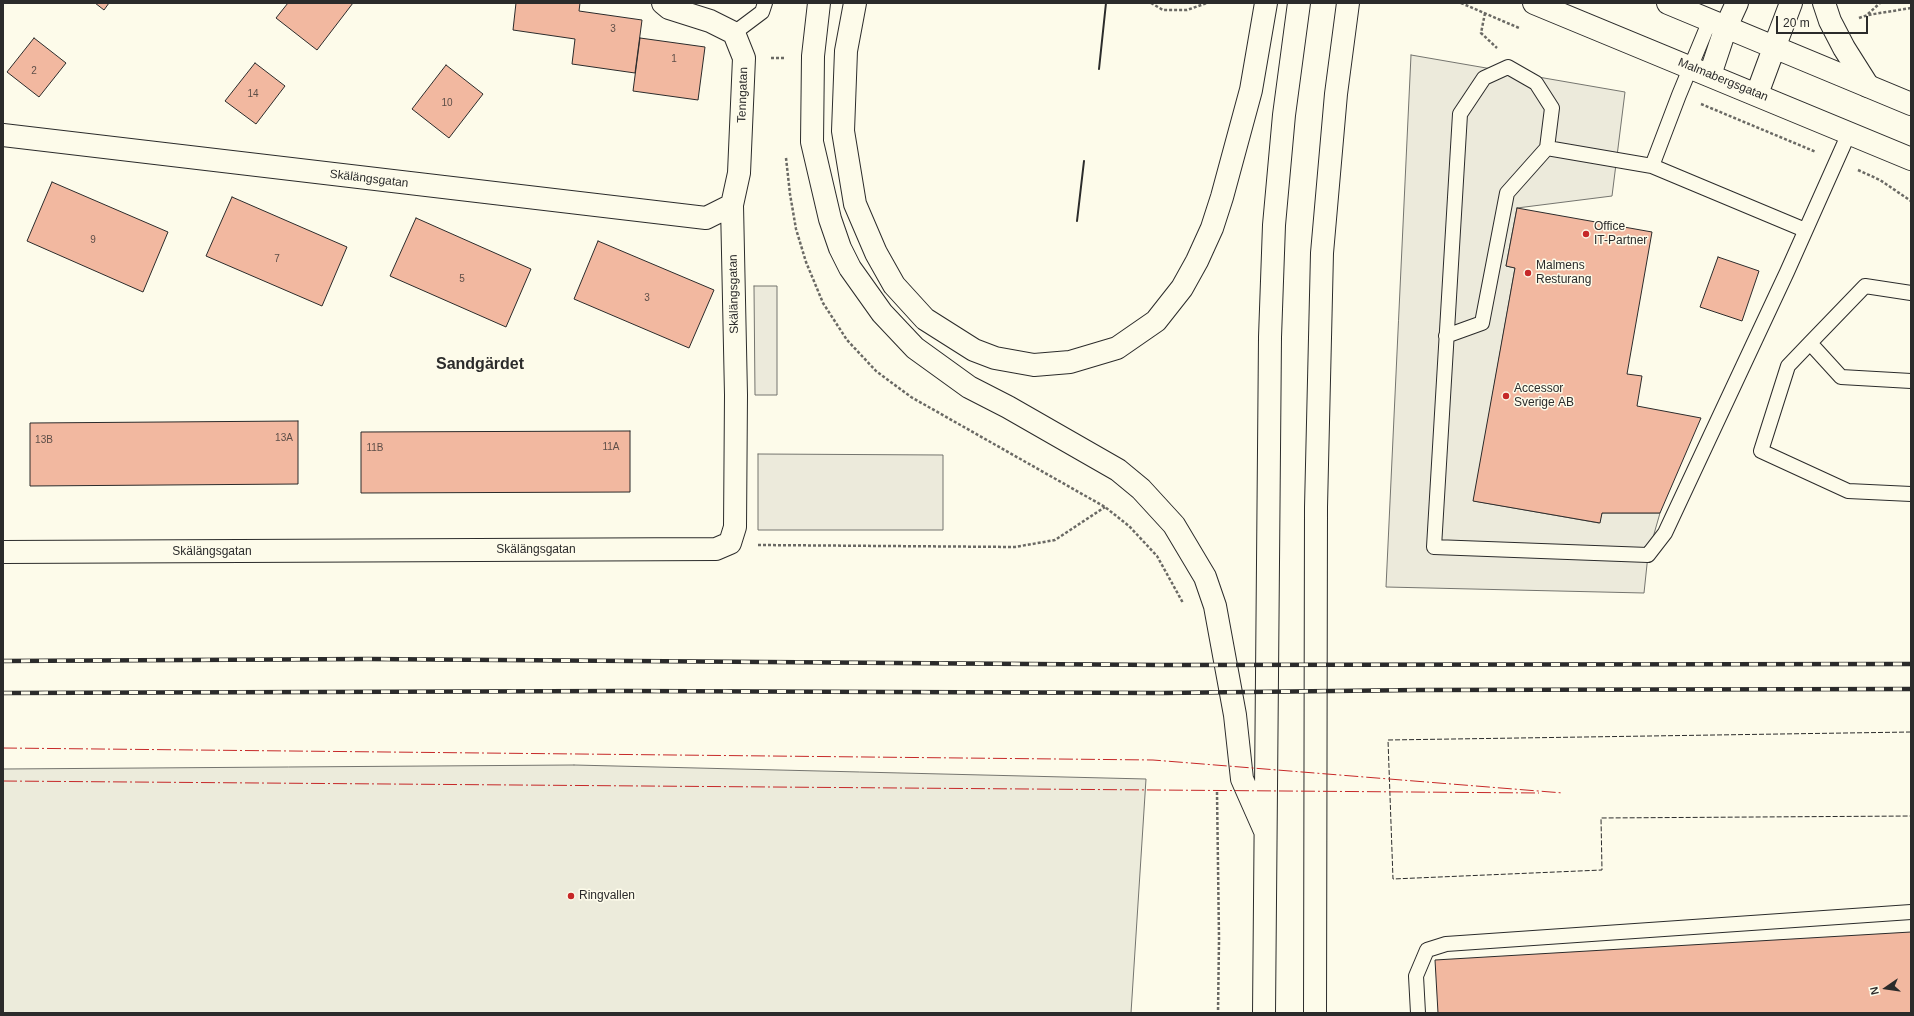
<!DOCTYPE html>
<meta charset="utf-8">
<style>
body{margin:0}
#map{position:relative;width:1914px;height:1016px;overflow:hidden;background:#fdfbea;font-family:Helvetica,sans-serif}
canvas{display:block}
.frame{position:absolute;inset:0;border:4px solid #2b2b2b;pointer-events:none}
.north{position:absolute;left:1866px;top:968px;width:40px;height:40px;-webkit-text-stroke:3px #fdfbea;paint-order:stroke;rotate:257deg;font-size:11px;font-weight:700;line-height:16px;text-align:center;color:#2b2b2b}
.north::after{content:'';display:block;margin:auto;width:14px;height:18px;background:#2b2b2b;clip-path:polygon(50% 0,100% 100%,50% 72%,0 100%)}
.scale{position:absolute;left:1776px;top:16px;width:92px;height:18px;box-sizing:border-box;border:2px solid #2b2b2b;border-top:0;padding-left:5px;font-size:12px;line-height:14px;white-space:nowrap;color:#2b2b2b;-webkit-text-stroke:3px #fdfbea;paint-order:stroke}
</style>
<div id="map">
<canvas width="1914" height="1016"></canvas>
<div class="frame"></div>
<div class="north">N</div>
<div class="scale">20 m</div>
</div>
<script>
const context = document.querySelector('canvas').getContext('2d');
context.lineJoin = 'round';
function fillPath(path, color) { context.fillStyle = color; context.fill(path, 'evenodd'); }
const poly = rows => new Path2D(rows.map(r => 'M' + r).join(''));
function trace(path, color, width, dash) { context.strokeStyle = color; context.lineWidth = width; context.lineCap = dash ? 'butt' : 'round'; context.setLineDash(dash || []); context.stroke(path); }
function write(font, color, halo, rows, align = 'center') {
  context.font = font + ' Helvetica,sans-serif'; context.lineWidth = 3; context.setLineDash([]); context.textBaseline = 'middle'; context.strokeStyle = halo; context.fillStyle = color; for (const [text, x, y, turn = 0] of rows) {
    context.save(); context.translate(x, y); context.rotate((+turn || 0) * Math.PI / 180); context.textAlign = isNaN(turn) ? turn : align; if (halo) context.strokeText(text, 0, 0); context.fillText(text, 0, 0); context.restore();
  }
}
const green = poly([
 [574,765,1146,779,1131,1013,3,1013,3,769,574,765]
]);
fillPath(green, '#ecebdb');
trace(green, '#74746e', 1);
const parking = poly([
 [1411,55,1625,92,1612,196,1517,208,1506,266,1515,268,1474,501,1599,523,1602,513,1660,513,1648,555,1644,593,1386,587,1411,55],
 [754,286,777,286,777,395,755,395,754,286],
 [758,454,943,455,943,530,758,530,758,454]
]);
fillPath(parking, '#eceadb');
trace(parking, '#74746e', 1);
const building = poly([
 [95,3,109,3,104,10,95,3],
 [288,3,353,3,317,50,276,18,288,3],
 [516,3,580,3,579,11,642,20,635,73,572,64,575,39,513,30,516,3],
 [34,38,66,63,39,97,7,72,34,38],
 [640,38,705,47,698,100,633,91,640,38],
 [255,63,285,86,256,124,225,101,255,63],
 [446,65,483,94,449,138,412,109,446,65],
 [52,182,168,232,143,292,27,241,52,182],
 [232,197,347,247,322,306,206,256,232,197],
 [1517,208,1652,232,1627,374,1642,376,1637,406,1701,418,1660,513,1602,513,1600,523,1473,501,1515,268,1506,266,1517,208],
 [416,218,531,269,506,327,390,276,416,218],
 [598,241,714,290,689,348,574,299,598,241],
 [1718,257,1759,271,1742,321,1700,307,1718,257],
 [298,421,298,484,30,486,30,423,298,421],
 [630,431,630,492,361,493,361,432,630,431],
 [1911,932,1911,1013,1438,1013,1435,960,1911,932]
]);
fillPath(building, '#f2b8a0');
trace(building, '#2b2b2b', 1);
const lane = poly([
 [1710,20,1679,95,1652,166,1547,148,1552,108,1536,83,1508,67,1484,78,1460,114,1434,547,1648,555,1665,533,1787,272,1849,133],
 [734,33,762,12,765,3],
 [1652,166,1805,230],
 [1911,293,1865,286,1810,343,1841,377,1911,381],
 [1446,336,1482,323,1507,193,1547,148],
 [1810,343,1788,366,1761,451,1848,491,1911,494],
 [1418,1013,1416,976,1427,950,1446,944,1911,912]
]);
const street = poly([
 [3,135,706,218,732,205,739,173,744,58,734,33,710,21,669,8,663,3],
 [3,552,716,549,730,543,735,527,736,395,732,205]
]);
const secondary = poly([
 [1534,3,1911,159],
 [1668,3,1911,104],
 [1710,75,1726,27],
 [1757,94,1774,48]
]);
const highway = poly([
 [819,3,813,56,812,142,830,219,840,248,850,268,882,313,915,348,969,387,1008,407,1118,470,1141,489,1174,525,1205,577,1215,606,1235,715,1242,779,1265,831],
 [855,3,846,51,843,131,855,204,876,253,894,285,925,319,974,350,995,358,1034,365,1070,362,1117,348,1156,321,1182,288,1197,261,1212,228,1222,197,1251,90,1266,3],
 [1824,3,1830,21,1844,48,1868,86],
 [1726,27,1737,3],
 [1774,48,1791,3],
 [1264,1013,1270,337,1274,225,1284,115,1299,3],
 [1315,1013,1316,507,1322,253,1336,94,1348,3]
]);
trace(lane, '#2b2b2b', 16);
trace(street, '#2b2b2b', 24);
trace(secondary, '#2b2b2b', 24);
trace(highway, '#2b2b2b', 24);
trace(poly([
 [1151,3,1163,10,1187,10,1207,3],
 [1461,3,1519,28],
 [1485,13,1481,33,1497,48],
 [1868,14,1880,3],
 [1859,18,1868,15,1911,8],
 [771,58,784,58],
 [1701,104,1816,152],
 [786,158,790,194,796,229,806,262,823,303,847,340,876,371,911,397,1105,507,1129,526,1157,556,1183,603],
 [1858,170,1880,180,1911,201],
 [758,545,1015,547,1055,540,1105,507],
 [1217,792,1219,939,1218,1013]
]), '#6a6964', 2.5, [3, 2]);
trace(lane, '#fdfbea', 14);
trace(street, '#fdfbea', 22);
trace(secondary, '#fdfbea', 22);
trace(highway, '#fdfbea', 22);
const rail = poly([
 [3,661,368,659,1162,665,1911,664],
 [3,693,625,691,1162,693,1419,690,1911,689]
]);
trace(rail, '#2b2b2b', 4.5);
trace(rail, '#fdfbea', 3, [9]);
trace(poly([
 [1911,732,1388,740,1393,879,1602,870,1601,818,1911,816]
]), '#2b2b2b', 1, [5, 2]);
trace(poly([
 [1099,69,1106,3],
 [1077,221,1084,161]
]), '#2b2b2b', 2);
trace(poly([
 [3,748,1153,760,1563,793],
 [3,781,1539,793]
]), '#c62828', 1, [14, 3, 2, 3]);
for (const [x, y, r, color] of [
 [1586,234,4,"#c62828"],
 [1528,273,4,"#c62828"],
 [1506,396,4,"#c62828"],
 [571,896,4,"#c62828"]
]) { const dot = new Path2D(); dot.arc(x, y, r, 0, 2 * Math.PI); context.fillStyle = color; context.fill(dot); trace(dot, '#fdfbea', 1.5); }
write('10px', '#5d4e48', null, [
 ["3",613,29],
 ["1",674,59],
 ["2",34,71],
 ["14",253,94],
 ["10",447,103],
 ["9",93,240],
 ["7",277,259],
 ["5",462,279],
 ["3",647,298],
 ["13A",284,438],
 ["13B",44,440],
 ["11A",611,447],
 ["11B",375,448]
]);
write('12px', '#2b2b2b', '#fdfbea', [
 ["Malmabergsgatan",1723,80,22],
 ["Tenngatan",743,95,-88],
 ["Skälängsgatan",369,179,7],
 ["Skälängsgatan",734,294,-91],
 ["Skälängsgatan",536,550],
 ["Skälängsgatan",212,552]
]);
write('12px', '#2b2b2b', '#fdfbea', [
 ["Office",1594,227],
 ["IT-Partner",1594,241],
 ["Malmens",1536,266],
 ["Resturang",1536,280],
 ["Accessor",1514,389],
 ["Sverige AB",1514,403],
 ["Ringvallen",579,896]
], 'left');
write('bold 16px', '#2b2b2b', '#fdfbea', [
 ["Sandgärdet",480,365]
]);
</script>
